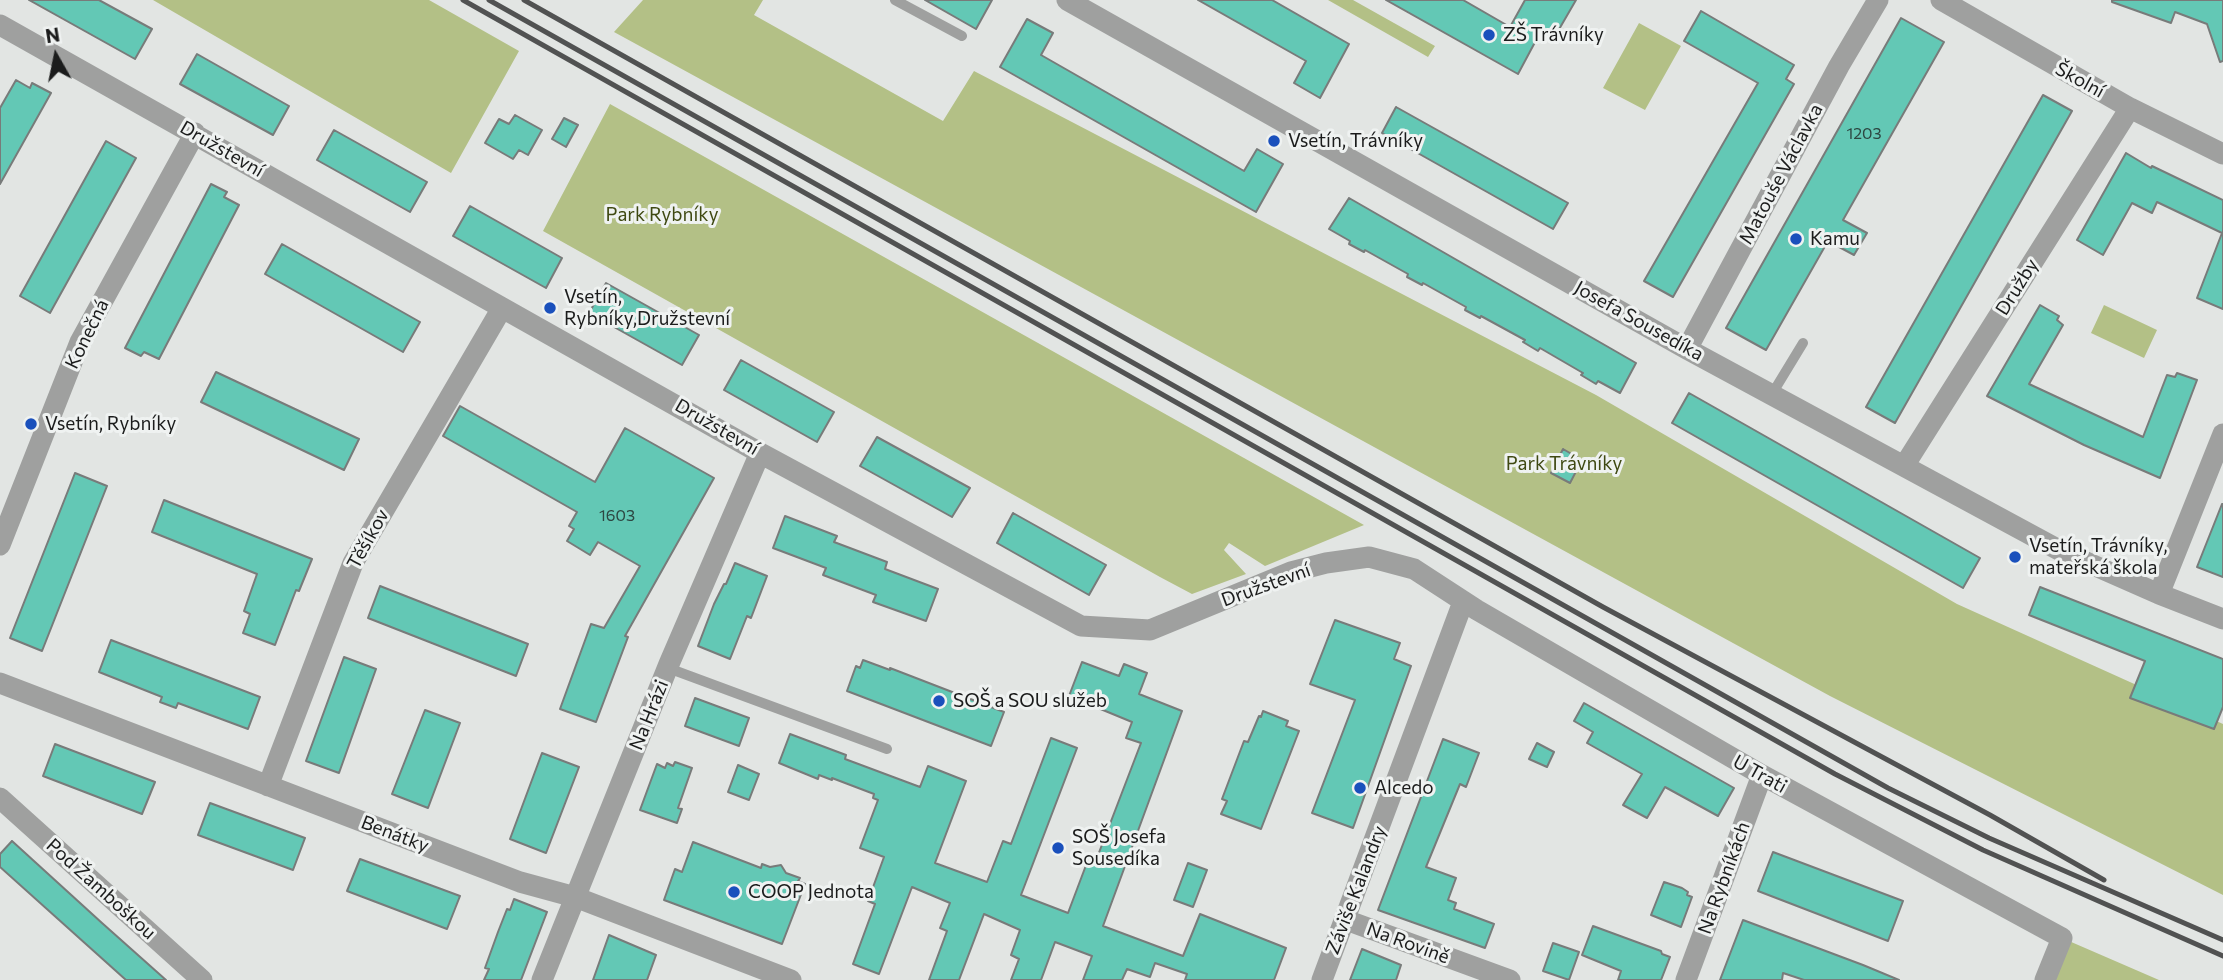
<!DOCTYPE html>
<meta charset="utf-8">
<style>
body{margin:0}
#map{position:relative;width:2223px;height:980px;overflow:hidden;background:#e2e5e3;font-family:Commissioner,sans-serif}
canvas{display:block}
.north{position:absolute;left:21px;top:21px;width:70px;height:70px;-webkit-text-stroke:5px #eff2f1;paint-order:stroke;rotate:351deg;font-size:19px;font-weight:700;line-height:28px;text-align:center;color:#1b1c1c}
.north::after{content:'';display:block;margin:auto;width:24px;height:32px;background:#1b1c1c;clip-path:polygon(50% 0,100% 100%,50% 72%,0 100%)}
</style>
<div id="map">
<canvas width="2223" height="980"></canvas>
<div class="north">N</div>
</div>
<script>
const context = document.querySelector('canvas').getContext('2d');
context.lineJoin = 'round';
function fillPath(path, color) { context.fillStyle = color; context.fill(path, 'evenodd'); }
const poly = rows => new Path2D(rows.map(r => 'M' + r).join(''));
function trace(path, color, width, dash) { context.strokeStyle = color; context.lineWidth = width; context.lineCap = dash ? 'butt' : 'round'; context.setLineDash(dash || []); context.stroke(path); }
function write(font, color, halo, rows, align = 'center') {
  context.font = font + ' Commissioner,sans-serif'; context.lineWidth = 6; context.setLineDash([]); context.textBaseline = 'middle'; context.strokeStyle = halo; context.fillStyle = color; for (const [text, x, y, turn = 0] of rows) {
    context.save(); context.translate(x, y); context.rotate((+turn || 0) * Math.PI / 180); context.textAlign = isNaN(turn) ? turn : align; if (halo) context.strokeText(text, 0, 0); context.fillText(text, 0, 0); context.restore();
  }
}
fillPath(poly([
 [153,0,429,0,519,51,451,173],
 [643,0,763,0,754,15,943,121,974,71,1596,395,1957,604,2223,724,2223,895,1830,696,614,32],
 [1328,0,1353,0,1435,46,1428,57],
 [1639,23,1681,46,1645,110,1603,88],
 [610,104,1364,525,1265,566,1229,543,1224,550,1246,574,1192,594,1160,577,543,231],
 [2104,305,2157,330,2144,358,2091,333],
 [2062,938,2159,980,2045,980]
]), '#b3c086');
const building = poly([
 [29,0,99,0,152,29,135,59,29,0],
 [925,0,992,0,976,29,925,0],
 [1198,0,1272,0,1349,44,1320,98,1294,83,1306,61,1198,0],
 [1386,0,1463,0,1510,27,1525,0,1576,0,1554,38,1541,31,1518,74,1386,0],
 [2112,0,2223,0,2223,61,2220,62,2207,24,2175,12,2171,23,2112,2,2112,0],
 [1701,11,1794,65,1786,79,1794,84,1673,297,1644,281,1758,83,1684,41,1701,11],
 [1901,18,1944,42,1843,220,1867,233,1854,255,1828,241,1766,350,1726,328,1901,18],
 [1027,19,1053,33,1041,55,1244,171,1257,149,1283,164,1256,212,1000,67,1027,19],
 [197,54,289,106,273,135,180,84,197,54],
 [16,80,30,88,32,83,51,93,0,184,0,108,16,80],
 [2043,95,2072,111,1895,423,1866,407,2043,95],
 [1396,107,1568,203,1553,229,1382,133,1396,107],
 [515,115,542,130,528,155,519,150,513,159,485,143,499,119,509,124,515,115],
 [564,118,578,125,566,147,552,139,564,118],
 [334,130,427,182,410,212,317,160,334,130],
 [106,141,136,158,50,313,20,296,106,141],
 [2126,153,2151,168,2152,166,2223,200,2223,309,2197,298,2222,233,2157,202,2152,213,2132,203,2103,255,2077,240,2126,153],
 [211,184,227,192,224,197,239,205,159,359,144,352,141,356,125,348,211,184],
 [1349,198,1636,363,1620,393,1598,381,1596,384,1581,375,1583,373,1540,348,1538,351,1523,342,1525,340,1481,316,1480,318,1465,310,1466,307,1423,283,1422,285,1407,277,1408,274,1365,250,1364,252,1349,244,1350,241,1329,229,1349,198],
 [470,206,562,258,546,288,453,236,470,206],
 [282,244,420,322,403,352,265,274,282,244],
 [606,283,699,335,682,365,589,313,606,283],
 [2040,305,2059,316,2057,320,2063,325,2029,384,2143,437,2167,375,2175,377,2177,373,2197,380,2160,478,2084,445,1987,396,2040,305],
 [741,360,834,412,817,442,724,390,741,360],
 [216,372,359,439,344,470,201,402,216,372],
 [1689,393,1980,558,1963,588,1672,423,1689,393],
 [460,406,595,482,625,428,714,478,625,636,628,637,596,722,560,709,591,624,604,628,640,566,598,542,590,555,567,541,574,529,569,526,577,512,443,436,460,406],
 [877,437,970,488,952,517,860,466,877,437],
 [1563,449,1582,460,1570,483,1551,473,1563,449],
 [75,473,107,486,42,651,10,638,75,473],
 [164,500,312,559,299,591,296,590,275,645,243,633,250,614,244,611,257,574,152,532,164,500],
 [2222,504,2223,504,2223,577,2197,567,2222,504],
 [1013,513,1106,565,1089,595,997,543,1013,513],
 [785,516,837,536,834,542,887,562,885,569,938,589,926,621,873,602,876,595,823,575,826,568,773,548,785,516],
 [735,563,767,576,751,618,747,616,730,659,698,646,714,604,724,584,726,584,735,563],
 [380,586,528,644,516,676,368,618,380,586],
 [2040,587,2223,659,2223,707,2214,729,2130,698,2145,661,2029,615,2040,587],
 [1335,620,1400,643,1394,659,1411,666,1353,828,1312,813,1355,700,1310,684,1335,620],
 [111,640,260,697,248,729,178,703,176,708,160,702,162,697,99,672,111,640],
 [344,657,376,669,339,773,306,761,344,657],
 [863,660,890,670,890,668,1004,712,991,746,847,691,856,666,860,668,863,660],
 [1082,662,1119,676,1124,664,1147,673,1139,694,1182,711,1103,926,1183,956,1200,914,1286,948,1274,980,1185,980,1187,974,1155,963,1150,977,1127,969,1122,980,1083,980,1092,956,1055,942,1041,980,1011,980,1019,959,1011,955,1020,930,984,914,959,980,929,980,947,931,940,928,950,903,912,887,879,974,853,964,875,904,868,901,884,857,860,848,878,800,873,798,874,794,832,778,832,780,819,775,818,779,779,763,790,734,846,755,845,759,920,787,928,766,966,781,935,863,987,882,1003,841,1011,844,1051,738,1077,748,1021,895,1068,913,1088,860,1095,863,1141,743,1126,738,1132,722,1069,696,1082,662],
 [695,698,749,718,739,746,685,726,695,698],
 [1584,703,1734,788,1718,816,1665,787,1647,818,1623,805,1642,774,1587,743,1593,732,1574,721,1584,703],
 [425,710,460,723,428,808,392,794,425,710],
 [1263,711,1288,721,1286,726,1299,731,1261,829,1221,814,1227,801,1222,799,1244,741,1248,742,1259,716,1261,717,1263,711],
 [1443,739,1479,753,1466,787,1460,784,1426,867,1456,878,1448,900,1456,903,1454,909,1494,924,1485,948,1378,910,1443,739],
 [1537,743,1554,752,1547,767,1529,759,1537,743],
 [55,744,155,782,142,814,43,776,55,744],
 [542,753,579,767,546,853,510,839,542,753],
 [675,762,692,768,678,808,682,809,677,823,640,810,657,764,665,768,667,763,673,766,675,762],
 [738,765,759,774,749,800,728,792,738,765],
 [210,803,305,838,293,870,198,835,210,803],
 [12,841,102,923,166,980,126,980,58,919,0,867,0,854,12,841],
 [693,842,761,868,762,864,770,867,781,865,786,873,800,878,798,881,805,884,782,944,664,900,675,869,682,872,693,842],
 [1773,852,1903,901,1888,941,1758,891,1773,852],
 [360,859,460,896,447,929,347,891,360,859],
 [1188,863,1207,870,1193,907,1174,900,1188,863],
 [1664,882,1682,888,1688,892,1687,895,1692,897,1681,927,1651,915,1664,882],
 [514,899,547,912,521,980,484,980,489,969,485,968,498,932,507,909,510,910,514,899],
 [1743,920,1863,965,1899,980,1804,980,1783,973,1782,980,1720,980,1743,920],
 [1593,926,1661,951,1662,954,1670,957,1661,980,1618,980,1621,971,1582,955,1593,926],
 [609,935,656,955,647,980,593,980,609,935],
 [1553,943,1579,952,1569,980,1543,971,1553,943],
 [1362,949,1401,965,1396,980,1350,980,1362,949]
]);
fillPath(building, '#63c8b5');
trace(building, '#787b7a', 2);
trace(poly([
 [895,0,962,36],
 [1772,394,1803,343],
 [668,668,887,749]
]), '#9fa09f', 10);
trace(poly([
 [1067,0,1687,349,2059,550,2159,594,2223,619],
 [1941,0,2130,108,2223,154],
 [0,25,760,453,1081,626,1150,630,1291,572,1326,563,1369,557,1414,569,1477,610,1762,775,2062,938,2045,980],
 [1687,349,1839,66,1878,0],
 [1904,466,2130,108],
 [0,545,80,342,195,133],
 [2159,594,2223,434],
 [0,683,520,882,575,897,791,980],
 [268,786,353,563,502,308],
 [0,798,202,980],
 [1346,920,1510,980],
 [542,980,669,664,760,453],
 [1322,980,1463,602],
 [1686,980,1762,775]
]), '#9fa09f', 21);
trace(poly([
 [463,0,1835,774,1983,850,2223,956],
 [489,0,1888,788,1989,838,2223,940],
 [524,0,1603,607,1990,815,2104,880]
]), '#515252', 5);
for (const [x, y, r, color] of [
 [1489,35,7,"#1a50bc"],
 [1274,141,7,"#1a50bc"],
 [1796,239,7,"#1a50bc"],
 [550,308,7,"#1a50bc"],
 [31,424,7,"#1a50bc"],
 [2015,557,7,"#1a50bc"],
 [939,701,7,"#1a50bc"],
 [1360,788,7,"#1a50bc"],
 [1058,848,7,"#1a50bc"],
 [734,892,7,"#1a50bc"]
]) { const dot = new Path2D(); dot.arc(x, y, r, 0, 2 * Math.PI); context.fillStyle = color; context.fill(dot); trace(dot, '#eff2f1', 2.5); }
write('16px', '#2d4742', null, [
 ["1203",1864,134],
 ["1603",617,516]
]);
write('19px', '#1b1c1c', '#eff2f1', [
 ["ZŠ Trávníky",1503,35],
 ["Vsetín, Trávníky",1288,141],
 ["Kamu",1810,239],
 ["Vsetín,",564,297],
 ["Rybníky,Družstevní",564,319],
 ["Vsetín, Rybníky",45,424],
 ["Vsetín, Trávníky,",2029,546],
 ["mateřská škola",2029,568],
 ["SOŠ a SOU služeb",953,701],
 ["Alcedo",1374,788],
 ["SOŠ Josefa",1072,837],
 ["Sousedíka",1072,859],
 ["COOP Jednota",748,892]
], 'left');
write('19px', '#1b1c1c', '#eff2f1', [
 ["Školní",2080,80,29],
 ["Družstevní",222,149,30],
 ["Matouše Václavka",1781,174,-62],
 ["Družby",2017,287,-58],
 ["Josefa Sousedíka",1639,321,29],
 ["Konečná",87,334,-64],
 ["Družstevní",717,427,30],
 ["Těšíkov",368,539,-61],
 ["Družstevní",1266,585,-20],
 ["Na Hrázi",649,715,-68],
 ["U Trati",1760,774,29],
 ["Benátky",395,834,21],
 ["Na Rybníkách",1724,878,-70],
 ["Pod Žamboškou",101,889,42],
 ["Záviše Kalandry",1356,890,-69],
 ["Na Rovině",1408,943,20]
]);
write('19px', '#3f4912', '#eff2f1', [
 ["Park Rybníky",662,215],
 ["Park Trávníky",1564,464]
]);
</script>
